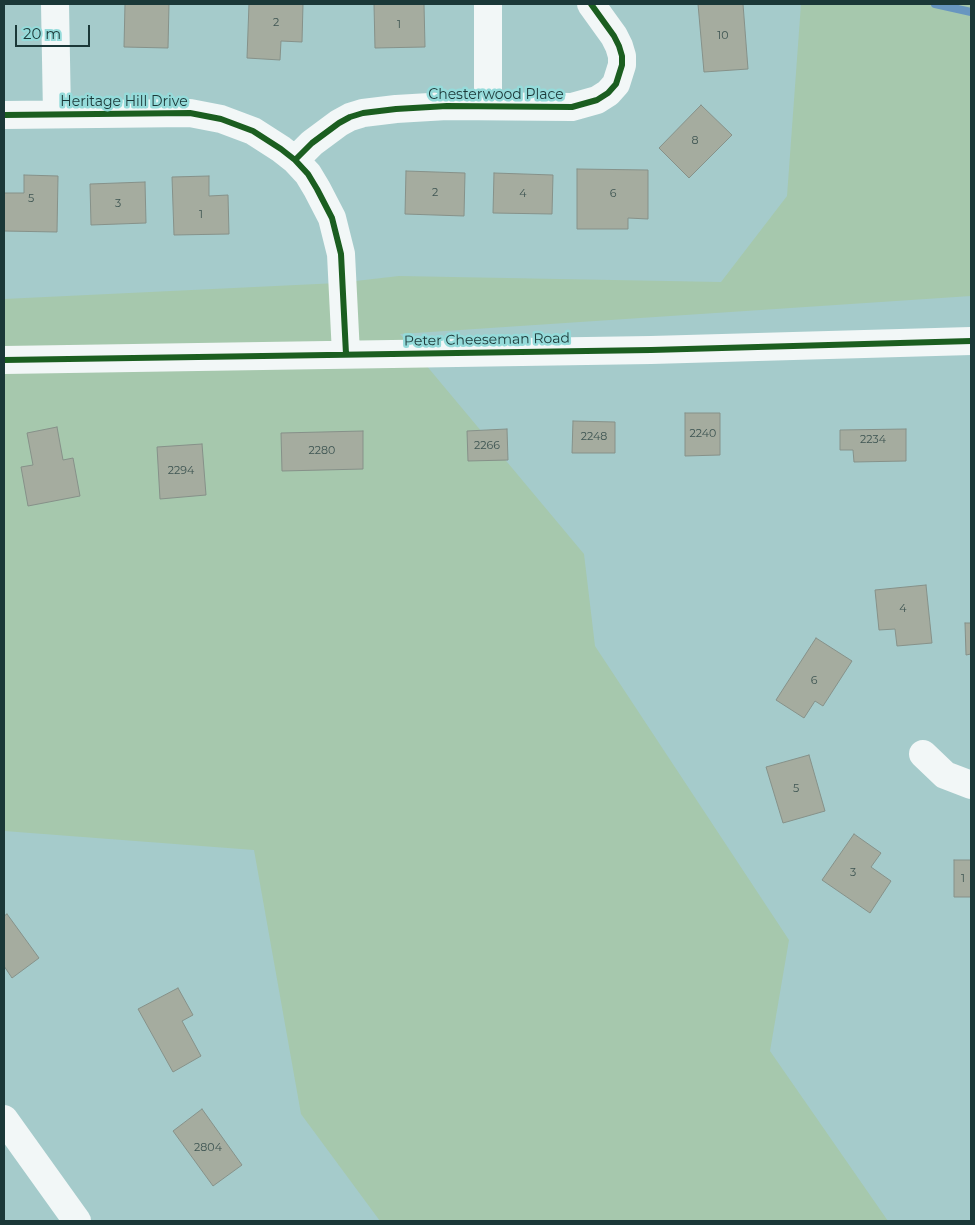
<!DOCTYPE html>
<style>
body{margin:0}
#map{position:relative;width:975px;height:1225px;overflow:hidden;background:#a5cbcb;font-family:Montserrat,sans-serif}
canvas{display:block}
.frame{position:absolute;inset:0;border:5px solid #1b3838;pointer-events:none}
.scale{position:absolute;left:15px;top:25px;width:75px;height:22px;box-sizing:border-box;border:2px solid #1b3838;border-top:0;padding-left:6px;font-size:15px;line-height:18px;white-space:nowrap;color:#1b3838;-webkit-text-stroke:4px #95dbda;paint-order:stroke}
</style>
<div id="map">
<canvas width="975" height="1225"></canvas>
<div class="frame"></div>
<div class="scale">20 m</div>
</div>
<script>
const context = document.querySelector('canvas').getContext('2d');
context.lineJoin = 'round';
function fillPath(path, color) { context.fillStyle = color; context.fill(path, 'evenodd'); }
const poly = rows => new Path2D(rows.map(r => 'M' + r).join(''));
function trace(path, color, width, dash) { context.strokeStyle = color; context.lineWidth = width; context.lineCap = dash ? 'butt' : 'round'; context.setLineDash(dash || []); context.stroke(path); }
function write(font, color, halo, rows, align = 'center') {
  context.font = font + ' Montserrat,sans-serif'; context.lineWidth = 5; context.setLineDash([]); context.textBaseline = 'middle'; context.strokeStyle = halo; context.fillStyle = color; for (const [text, x, y, turn = 0] of rows) {
    context.save(); context.translate(x, y); context.rotate((+turn || 0) * Math.PI / 180); context.textAlign = isNaN(turn) ? turn : align; if (halo) context.strokeText(text, 0, 0); context.fillText(text, 0, 0); context.restore();
  }
}
fillPath(poly([
 [801,4,971,4,971,296,400,334,584,554,595,646,789,940,770,1051,888,1221,380,1221,301,1114,254,850,4,831,4,299,338,283,399,276,721,282,787,196]
]), '#a6c8ad');
trace(poly([
 [935,4,971,12]
]), '#6896c0', 8);
const building = poly([
 [125,4,169,4,168,48,124,47,125,4],
 [249,4,303,4,302,42,281,41,280,60,247,58,249,4],
 [374,4,424,4,425,47,375,48,374,4],
 [698,4,743,4,748,69,704,72,698,4],
 [701,105,732,135,689,178,659,148,701,105],
 [577,169,648,170,648,219,628,218,628,229,577,229,577,169],
 [406,171,465,173,464,216,405,214,406,171],
 [494,173,553,175,552,214,493,213,494,173],
 [24,175,58,176,57,232,4,231,4,193,24,193,24,175],
 [209,176,209,196,228,195,229,234,174,235,172,177,209,176],
 [145,182,146,223,91,225,90,184,145,182],
 [685,413,720,413,720,455,685,456,685,413],
 [573,421,615,422,615,453,572,453,573,421],
 [57,427,63,460,73,458,80,496,28,506,21,467,33,465,27,433,57,427],
 [507,429,508,460,468,461,467,431,507,429],
 [906,429,906,461,854,462,853,450,840,450,840,430,906,429],
 [363,431,363,469,282,471,281,433,363,431],
 [202,444,206,495,160,499,157,447,202,444],
 [926,585,932,643,897,646,895,629,879,630,875,590,926,585],
 [965,623,971,623,971,654,966,655,965,623],
 [816,638,852,661,823,706,815,701,804,718,776,700,816,638],
 [809,755,825,811,783,823,766,767,809,755],
 [854,834,881,853,871,867,891,881,870,913,822,880,854,834],
 [954,860,971,860,971,897,954,897,954,860],
 [7,914,39,958,12,978,4,966,4,916,7,914],
 [178,988,193,1015,182,1021,201,1056,173,1072,138,1009,178,988],
 [202,1109,242,1165,213,1186,173,1131,202,1109]
]);
fillPath(building, '#a5ac9f');
trace(building, '#869189', 1);
trace(poly([
 [55,4,57,114],
 [488,106,488,4],
 [4,115,190,113,221,119,253,131,281,149,295,160,308,174,317,189,332,218,341,254,346,354],
 [295,160,312,143,339,123,350,117,363,113,396,109,447,106,572,107,597,100,608,93,616,84,622,65,622,56,619,46,614,36,591,4],
 [4,360,651,350,971,341],
 [923,754,945,775,971,785],
 [4,1119,77,1221]
]), '#f2f7f7', 28);
trace(poly([
 [4,115,190,113,221,119,253,131,281,149,295,160,308,174,317,189,332,218,341,254,346,354],
 [295,160,312,143,339,123,350,117,363,113,396,109,447,106,572,107,597,100,608,93,616,84,622,65,622,56,619,46,614,36,591,4],
 [4,360,651,350,971,341]
]), '#1b5e20', 6);
write('11px', '#3e5552', null, [
 ["2",276,23],
 ["1",399,25],
 ["10",723,36],
 ["8",695,141],
 ["2",435,193],
 ["4",523,194],
 ["6",613,194],
 ["5",31,199],
 ["3",118,204],
 ["1",201,215],
 ["2240",703,434],
 ["2248",594,437],
 ["2234",873,440],
 ["2266",487,446],
 ["2280",322,451],
 ["2294",181,471],
 ["4",903,609],
 ["6",814,681],
 ["5",796,789],
 ["3",853,873],
 ["1",963,879],
 ["2804",208,1148]
]);
write('14px', '#1b3838', '#95dbda', [
 ["Chesterwood Place",496,95],
 ["Heritage Hill Drive",124,102],
 ["Peter Cheeseman Road",487,340,-1]
]);
</script>
